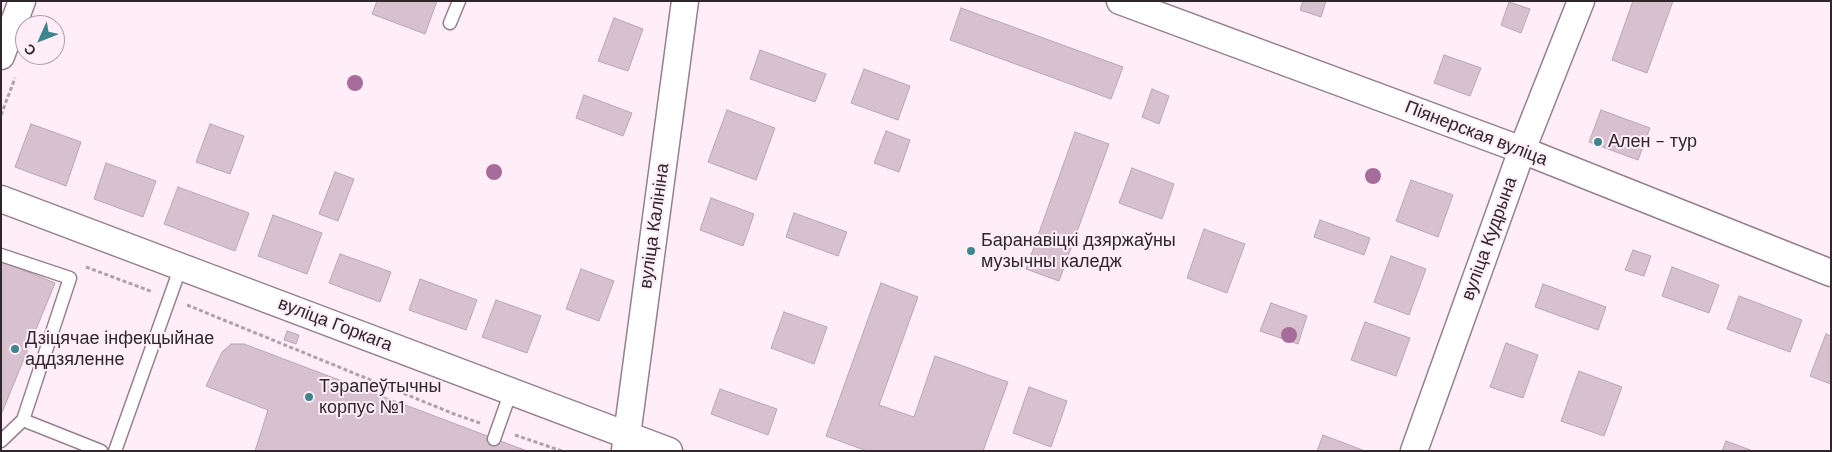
<!DOCTYPE html>
<meta charset="utf-8">
<style>
body{margin:0}
#map{position:relative;width:1832px;height:452px;overflow:hidden;background:#ffedf8;font-family:"DM Sans",sans-serif}
canvas{display:block}
.frame{position:absolute;inset:0;border:2px solid #2f272c;pointer-events:none}
.north{position:absolute;left:15px;top:15px;width:50px;height:50px;box-sizing:border-box;background:#ffedf8;border:1px solid #ac9ea6;border-radius:50%;rotate:226deg;font-size:14px;font-weight:700;line-height:20px;text-align:center;color:#2f272c}
.north::after{content:'';display:block;margin:auto;width:18px;height:22px;background:#3e868d;clip-path:polygon(50% 0,100% 100%,50% 72%,0 100%)}
</style>
<div id="map">
<canvas width="1832" height="452"></canvas>
<div class="frame"></div>
<div class="north">С</div>
</div>
<script>
const context = document.querySelector('canvas').getContext('2d');
context.lineJoin = 'round';
function fillPath(path, color) { context.fillStyle = color; context.fill(path, 'evenodd'); }
const poly = rows => new Path2D(rows.map(r => 'M' + r).join(''));
function trace(path, color, width, dash) { context.strokeStyle = color; context.lineWidth = width; context.lineCap = dash ? 'butt' : 'round'; context.setLineDash(dash || []); context.stroke(path); }
function write(font, color, halo, rows, align = 'center') {
  context.font = font + ' "DM Sans",sans-serif'; context.lineWidth = 4; context.setLineDash([]); context.textBaseline = 'middle'; context.strokeStyle = halo; context.fillStyle = color; for (const [text, x, y, turn = 0] of rows) {
    context.save(); context.translate(x, y); context.rotate((+turn || 0) * Math.PI / 180); context.textAlign = isNaN(turn) ? turn : align; if (halo) context.strokeText(text, 0, 0); context.fillText(text, 0, 0); context.restore();
  }
}
const building = poly([
 [377,1,437,1,425,34,372,14,377,1],
 [1303,1,1326,1,1321,17,1300,10,1303,1],
 [1633,1,1673,1,1647,73,1612,60,1633,1],
 [1509,2,1530,9,1521,33,1501,25,1509,2],
 [961,8,1123,67,1111,99,950,40,961,8],
 [614,18,643,29,628,71,598,61,614,18],
 [760,50,826,74,815,102,750,79,760,50],
 [1444,55,1481,68,1470,96,1434,83,1444,55],
 [864,69,910,86,898,120,851,103,864,69],
 [1152,89,1169,96,1159,124,1142,117,1152,89],
 [584,95,632,113,623,136,576,118,584,95],
 [727,110,775,128,756,180,708,162,727,110],
 [1601,110,1650,128,1638,160,1589,142,1601,110],
 [31,124,81,142,66,186,15,167,31,124],
 [210,124,244,136,230,174,196,162,210,124],
 [886,131,910,140,899,172,874,163,886,131],
 [1075,132,1109,144,1059,281,1026,269,1075,132],
 [106,163,156,181,143,217,94,199,106,163],
 [1132,168,1174,184,1162,219,1119,203,1132,168],
 [335,172,354,179,338,221,319,214,335,172],
 [1411,180,1453,195,1438,237,1396,221,1411,180],
 [178,187,249,213,235,251,164,224,178,187],
 [711,198,754,214,743,246,700,230,711,198],
 [794,213,847,232,838,256,786,237,794,213],
 [273,215,322,233,307,274,258,256,273,215],
 [1320,220,1370,238,1364,255,1314,237,1320,220],
 [1204,229,1245,244,1227,293,1187,278,1204,229],
 [1633,250,1651,256,1644,276,1625,270,1633,250],
 [340,254,391,272,380,302,329,283,340,254],
 [1391,256,1426,269,1409,315,1374,302,1391,256],
 [1,261,55,283,1,415,1,261],
 [1672,267,1719,285,1709,313,1662,296,1672,267],
 [581,269,614,281,599,321,566,309,581,269],
 [420,279,477,300,466,330,409,310,420,279],
 [881,283,918,297,879,405,914,417,935,356,1008,382,983,451,867,451,826,436,881,283],
 [1543,284,1606,307,1598,330,1535,307,1543,284],
 [1739,296,1802,320,1790,352,1727,329,1739,296],
 [496,300,541,316,527,353,482,337,496,300],
 [1271,303,1307,316,1298,344,1260,331,1271,303],
 [784,312,827,327,814,364,771,348,784,312],
 [1365,322,1410,338,1396,376,1351,360,1365,322],
 [287,331,299,335,296,344,284,340,287,331],
 [1826,334,1831,336,1831,384,1810,376,1826,334],
 [1506,343,1538,355,1523,398,1490,387,1506,343],
 [231,344,244,344,527,451,255,451,268,410,206,386,222,352,231,344],
 [1579,371,1622,387,1604,436,1561,421,1579,371],
 [1029,387,1067,401,1051,447,1013,433,1029,387],
 [720,389,777,409,768,435,711,414,720,389],
 [1323,435,1365,451,1317,451,1323,435],
 [1726,441,1753,451,1722,451,1726,441]
]);
fillPath(building, '#d7c1cf');
trace(building, '#baa5b3', 1);
const service = poly([
 [450,23,459,1],
 [1,255,70,278,23,420],
 [494,439,511,391],
 [1,441,23,420,101,451],
 [115,451,181,266]
]);
const minor = poly([
 [1120,1,1522,150,1831,273],
 [1,56,22,1],
 [1,199,669,451],
 [625,450,685,1],
 [1414,451,1522,150,1581,1]
]);
trace(service, '#95818e', 15);
trace(minor, '#95818e', 29);
trace(poly([
 [1,115,15,78],
 [86,267,153,292],
 [187,305,454,414,480,423],
 [515,435,562,451]
]), '#afa1a9', 3, [4, 2.5]);
trace(service, '#fff', 12);
trace(minor, '#fff', 26);
context.fillStyle = '#a76d9a';
for (const [x, y] of [
 [355,83],
 [494,172],
 [1373,176],
 [1289,335]
]) { context.beginPath(); context.arc(x, y, 8, 0, 2 * Math.PI); context.fill(); }
for (const [x, y, r, color] of [
 [1598,142,5,"#3e868d"],
 [971,251,5,"#3e868d"],
 [15,349,5,"#3e868d"],
 [309,397,5,"#3e868d"]
]) { const dot = new Path2D(); dot.arc(x, y, r, 0, 2 * Math.PI); context.fillStyle = color; context.fill(dot); trace(dot, '#ffedf8', 2); }
write('18px', '#2f272c', '#ffedf8', [
 ["Піянерская вуліца",1476,134,21],
 ["вуліца Калініна",655,226,-82],
 ["вуліца Кудрына",1490,239,-70],
 ["вуліца Горкага",335,325,21]
]);
write('18px', '#2f272c', '#ffedf8', [
 ["Ален - тур",1608,142],
 ["Баранавіцкі дзяржаўны",981,241],
 ["музычны каледж",981,262],
 ["Дзіцячае інфекцыйнае",25,339],
 ["аддзяленне",25,360],
 ["Тэрапеўтычны",319,387],
 ["корпус №1",319,408]
], 'left');
</script>
